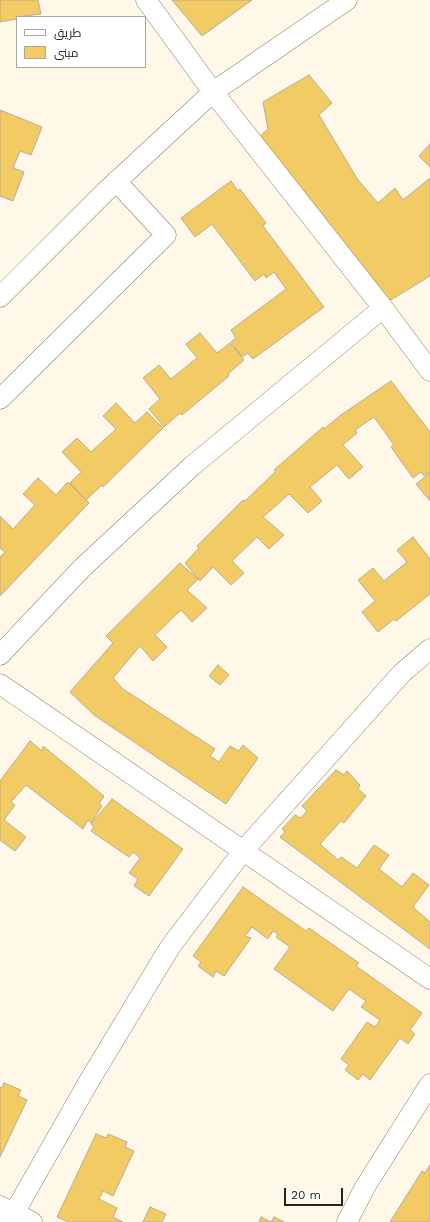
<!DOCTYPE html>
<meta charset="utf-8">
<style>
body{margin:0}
#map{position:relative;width:430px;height:1222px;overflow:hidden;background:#fff8e8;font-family:"Work Sans",Cairo,sans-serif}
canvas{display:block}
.legend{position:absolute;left:16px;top:16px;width:130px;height:52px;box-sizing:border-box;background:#fff;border:1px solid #a9a7a3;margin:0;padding:5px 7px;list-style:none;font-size:12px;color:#272319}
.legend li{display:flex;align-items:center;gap:8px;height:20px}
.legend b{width:20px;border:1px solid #a9a7a3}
.scale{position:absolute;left:284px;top:1188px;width:59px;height:18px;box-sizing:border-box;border:2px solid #272319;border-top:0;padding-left:5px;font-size:12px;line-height:14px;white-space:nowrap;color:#272319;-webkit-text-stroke:3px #fff;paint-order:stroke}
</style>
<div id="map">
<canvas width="430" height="1222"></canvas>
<ul class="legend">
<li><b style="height:5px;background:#fff"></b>طريق</li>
<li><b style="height:11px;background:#f3cb65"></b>مبنى</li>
</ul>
<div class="scale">20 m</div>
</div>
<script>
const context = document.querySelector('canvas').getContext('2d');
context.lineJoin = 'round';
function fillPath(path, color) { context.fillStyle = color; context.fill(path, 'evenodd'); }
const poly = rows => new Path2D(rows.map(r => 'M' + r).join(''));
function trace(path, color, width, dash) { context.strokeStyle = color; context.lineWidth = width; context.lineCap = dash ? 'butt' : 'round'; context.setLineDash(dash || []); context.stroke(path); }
const building = poly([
 [0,0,38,0,41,14,17,17,17,19,0,22,0,0],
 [172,0,252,0,202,36,172,0],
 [309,75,332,103,319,115,358,180,378,203,395,188,403,200,430,178,430,276,389,301,258,138,268,129,263,102,309,75],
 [0,110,42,127,31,155,20,151,13,168,24,172,13,201,0,196,0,110],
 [430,144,430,167,419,156,430,144],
 [231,181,238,191,240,189,266,223,263,226,324,307,253,359,248,353,242,357,231,342,236,338,231,330,286,289,274,272,266,278,264,274,255,281,212,224,195,237,181,218,231,181],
 [200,333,217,353,230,343,244,360,228,374,229,376,182,415,180,413,164,427,149,409,160,399,143,378,159,365,171,379,197,358,186,344,200,333],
 [391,381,430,432,430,472,424,476,421,472,413,478,391,447,394,445,374,417,355,430,357,433,343,445,363,467,349,479,337,465,310,487,322,501,308,513,289,494,263,517,284,535,269,549,257,537,232,561,244,573,231,585,213,567,200,581,185,563,199,548,197,546,243,500,245,501,276,471,274,470,323,427,324,429,341,415,391,381],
 [116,403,135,423,147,412,163,428,103,487,102,485,86,500,70,483,81,472,62,452,77,438,91,452,116,429,103,416,116,403],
 [430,473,430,501,416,484,430,473],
 [38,478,56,495,68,482,89,503,0,596,0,557,5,552,0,548,0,516,13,529,35,505,23,494,38,478],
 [413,537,430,559,430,594,396,621,394,619,378,632,362,612,375,601,358,580,373,568,384,581,407,562,397,550,413,537],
 [180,563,198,579,187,590,207,608,192,622,181,610,155,635,167,647,153,661,140,646,113,678,123,689,215,749,210,756,219,762,230,746,239,751,243,745,258,758,226,804,94,715,70,692,113,643,106,636,180,563],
 [218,665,229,675,220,685,209,676,218,665],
 [30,741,42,751,43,746,104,796,99,804,102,806,91,823,88,820,83,829,26,785,11,802,15,805,4,820,26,837,15,851,0,840,0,781,30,741],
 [336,770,344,775,347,771,360,785,358,789,366,796,344,823,341,821,320,844,338,860,341,857,357,868,374,845,389,855,379,869,402,887,413,873,429,885,413,907,430,922,430,949,280,837,285,832,282,829,295,815,301,818,307,811,302,806,336,770],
 [112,799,183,849,149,896,134,886,138,879,129,873,140,858,133,852,129,857,91,831,94,827,91,824,112,799],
 [243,887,306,931,309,928,359,963,356,966,422,1013,410,1030,415,1034,408,1044,400,1038,370,1080,363,1074,358,1080,345,1070,349,1065,341,1059,367,1022,375,1027,380,1020,361,1007,366,1001,349,989,333,1011,274,969,290,947,276,937,278,934,273,931,268,939,252,927,245,936,251,938,224,976,216,971,213,977,198,966,201,962,193,956,243,887],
 [4,1083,21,1090,18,1096,27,1100,0,1157,0,1087,2,1088,4,1083],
 [96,1134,106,1138,108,1134,127,1142,125,1147,134,1151,113,1196,103,1191,99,1199,117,1208,113,1217,123,1222,68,1222,57,1217,96,1134],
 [430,1165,430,1222,390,1222,422,1171,425,1173,430,1165],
 [150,1207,166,1214,162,1222,143,1222,150,1207],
 [261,1217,271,1222,259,1222,261,1217],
 [274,1217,284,1222,271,1222,274,1217]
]);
fillPath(building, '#f3cb65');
trace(building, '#b6ac93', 1);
const minor = poly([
 [146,0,213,92,383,308,430,371],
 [0,297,105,192,213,92,347,0],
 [0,399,166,235,116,181],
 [0,655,82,568,192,466,383,308],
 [0,684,430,979],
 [0,1206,32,1222],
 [9,1222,88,1083,170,947,243,851,402,673,430,649],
 [347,1222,365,1187,430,1084]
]);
trace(minor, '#8b8169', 21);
trace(minor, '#fff', 20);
</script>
